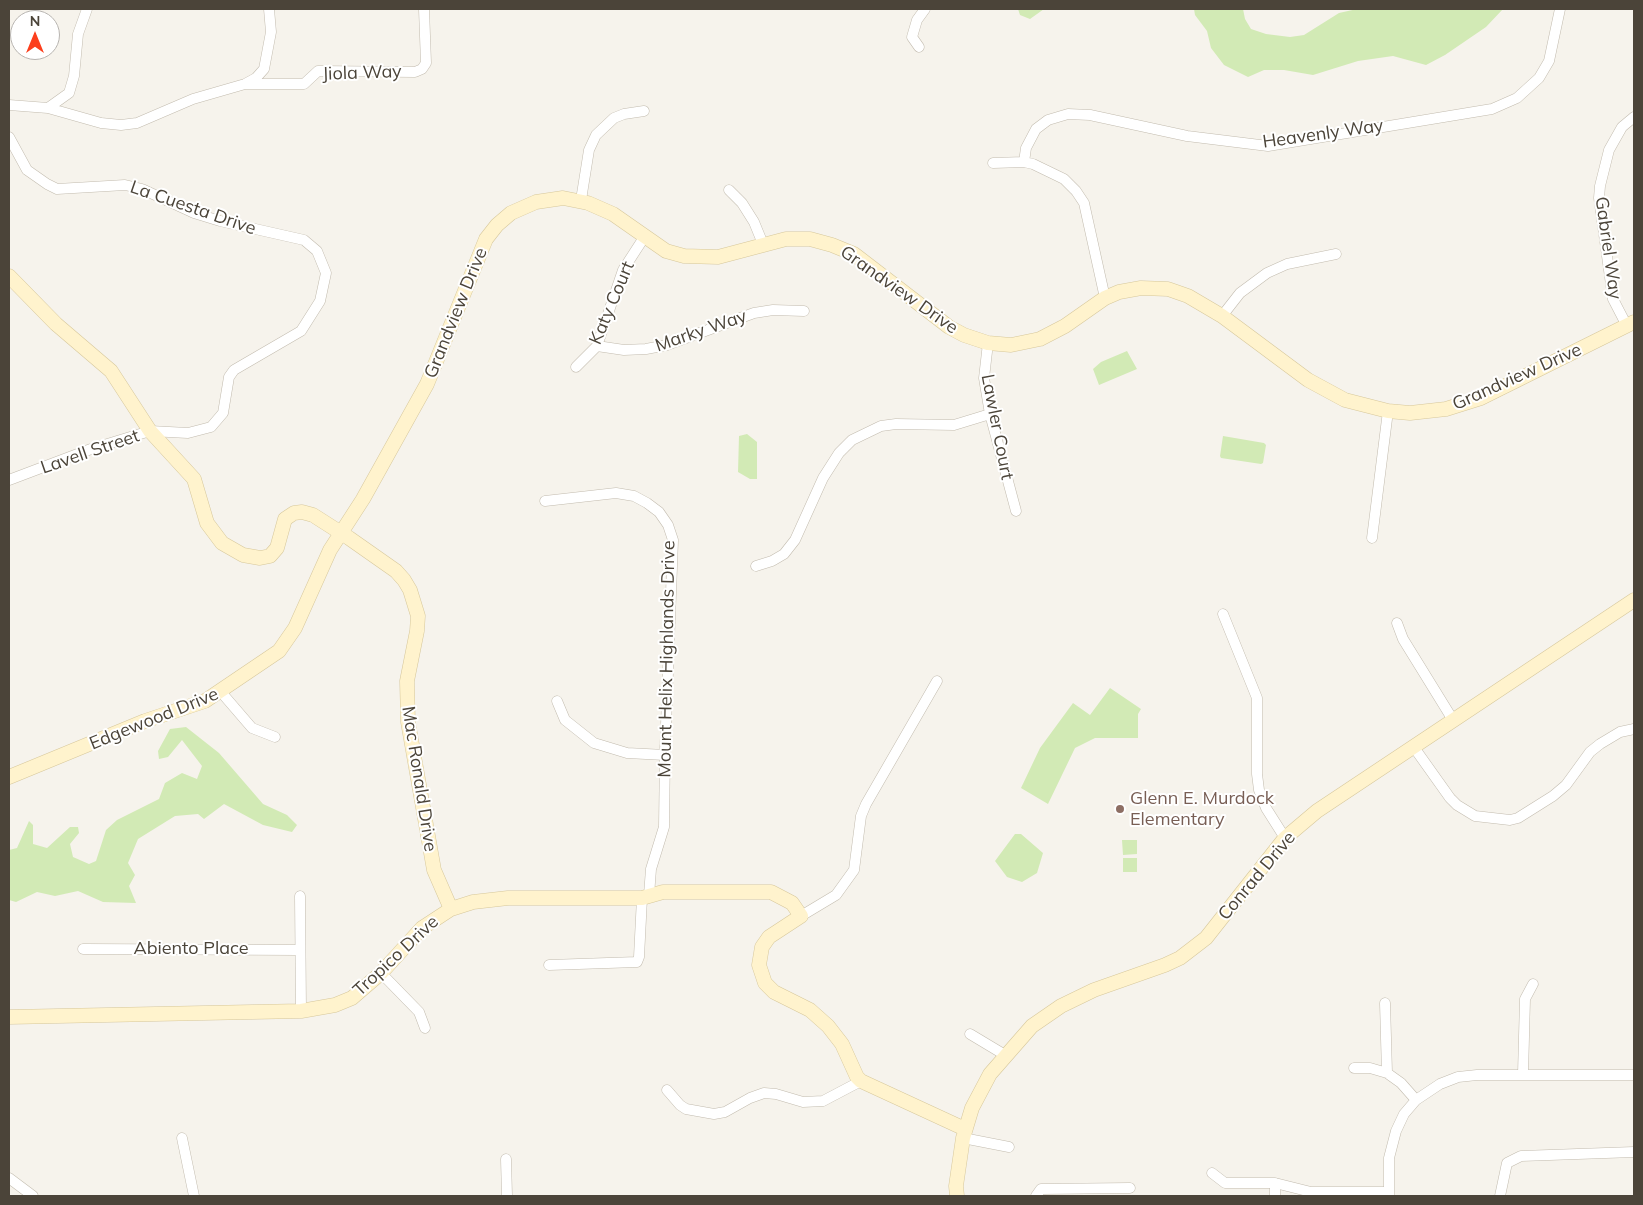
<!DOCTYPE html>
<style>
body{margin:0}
#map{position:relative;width:1643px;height:1205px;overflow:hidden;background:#f6f3ec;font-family:Mulish,sans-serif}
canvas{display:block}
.frame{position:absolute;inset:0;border:10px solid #4b4439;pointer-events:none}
.north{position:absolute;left:10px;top:10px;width:50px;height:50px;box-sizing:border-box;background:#fff;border:1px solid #b7b4b0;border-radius:50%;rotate:0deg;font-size:14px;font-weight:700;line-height:20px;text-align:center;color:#4b4439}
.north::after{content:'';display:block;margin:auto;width:18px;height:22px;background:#fc3f1d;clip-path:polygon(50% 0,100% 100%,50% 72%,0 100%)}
</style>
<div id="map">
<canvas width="1643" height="1205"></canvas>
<div class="frame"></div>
<div class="north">N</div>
</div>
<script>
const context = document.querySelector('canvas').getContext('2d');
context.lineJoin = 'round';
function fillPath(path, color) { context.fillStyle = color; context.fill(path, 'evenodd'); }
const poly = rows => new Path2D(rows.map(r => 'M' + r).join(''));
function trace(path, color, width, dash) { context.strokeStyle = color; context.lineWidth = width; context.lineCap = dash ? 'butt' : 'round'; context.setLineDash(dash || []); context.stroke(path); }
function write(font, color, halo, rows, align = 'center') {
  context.font = font + ' Mulish,sans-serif'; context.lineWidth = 4; context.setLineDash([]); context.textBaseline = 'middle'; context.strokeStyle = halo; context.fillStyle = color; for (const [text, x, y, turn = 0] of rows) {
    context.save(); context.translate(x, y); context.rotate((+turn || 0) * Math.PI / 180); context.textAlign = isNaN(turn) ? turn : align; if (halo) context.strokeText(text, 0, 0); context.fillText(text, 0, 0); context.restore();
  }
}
fillPath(poly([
 [1018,9,1044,9,1030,19,1020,15],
 [1194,9,1243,9,1245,19,1251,29,1266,34,1290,37,1304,35,1339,13,1357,9,1503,9,1486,27,1445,55,1426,65,1393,56,1358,61,1313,75,1284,70,1264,70,1248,77,1224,65,1211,48,1207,31,1195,15],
 [1127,351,1137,369,1099,385,1093,369,1101,362],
 [747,434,757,442,757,479,750,479,738,472,739,436],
 [1223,436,1264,443,1266,445,1263,463,1261,464,1221,458,1220,456],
 [1110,688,1141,709,1138,714,1138,738,1095,738,1075,748,1048,804,1021,788,1040,748,1073,703,1090,715],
 [186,727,219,753,263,804,287,815,297,825,292,832,263,825,224,804,204,819,198,814,175,816,138,839,128,863,135,875,129,886,136,903,103,902,78,891,55,896,37,892,16,902,9,900,9,850,17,848,29,821,33,825,33,844,47,848,70,827,78,827,79,833,70,844,73,857,89,864,96,861,106,830,117,820,159,799,165,783,182,773,197,779,202,766,182,740,168,757,159,759,158,751,170,729],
 [1015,834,1021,834,1043,853,1037,873,1022,882,1007,877,995,861],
 [1122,840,1137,840,1137,854,1123,855],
 [1123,858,1137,858,1137,872,1123,872]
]), '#d2eab5');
const street = poly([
 [919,47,912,37,917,20,925,9],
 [246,84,304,84,318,71,415,72,422,69,426,63,424,9],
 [9,105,48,108,101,123,121,125,137,123,193,99,245,84,256,78,264,69,271,32,269,9],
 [48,108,69,93,74,76,78,34,87,9],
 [9,137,27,170,47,184,57,189,125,185,142,189,194,213,220,221,304,240,317,251,326,273,320,301,301,331,234,370,229,377,223,413,211,427,188,433,150,431,91,449,9,480],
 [1024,162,1026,148,1036,129,1048,120,1068,114,1090,115,1187,136,1268,146,1492,109,1517,98,1539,78,1549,61,1560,9],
 [993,163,1024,162,1033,164,1064,179,1076,191,1084,203,1105,298],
 [729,190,742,203,754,222,763,244],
 [581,200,589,150,596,135,614,118,624,114,644,111],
 [1222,316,1240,293,1267,273,1287,264,1336,254],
 [1627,326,1613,299,1599,198,1600,186,1609,150,1622,127,1634,117],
 [988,343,984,378,990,414,1016,511],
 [597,346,624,350,646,349,667,345,754,313,773,310,804,311],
 [576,367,597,346,623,270,645,236],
 [545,501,616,493,634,496,647,503,659,512,668,525,673,540,665,751,664,827,651,869,649,895],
 [1372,538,1388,411],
 [756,566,772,561,784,554,795,540,823,478,839,453,852,440,881,426,896,424,954,425,990,414],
 [1223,614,1257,698,1257,774,1259,790,1266,808,1285,838],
 [1397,623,1403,639,1453,720],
 [221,692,252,728,275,737],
 [557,701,565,720,594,743,627,753,665,755],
 [1413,746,1450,798,1457,805,1475,816,1510,820,1518,818,1553,796,1566,785,1590,752,1600,744,1620,732,1634,729],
 [300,896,301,1011],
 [801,916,836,895,854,870,861,816,866,804,937,681],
 [83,949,300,950],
 [549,965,637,962,639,957,642,898],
 [381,973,419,1012,425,1028],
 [1385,1003,1387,1073],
 [970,1034,1005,1055],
 [1354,1068,1370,1068,1387,1073,1401,1083,1416,1100],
 [1523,1074,1525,999,1533,984],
 [667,1090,680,1105,686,1109,714,1114,725,1112,750,1098,764,1093,776,1094,803,1102,823,1101,861,1081],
 [182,1138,194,1196],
 [963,1138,1009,1147],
 [506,1159,507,1196],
 [1212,1173,1225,1183,1275,1183,1311,1192,1389,1192],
 [9,1178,33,1196],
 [1036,1196,1041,1189,1130,1188],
 [1275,1196,1275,1183],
 [1389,1196,1389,1158,1396,1131,1404,1114,1416,1100,1440,1084,1458,1077,1477,1075,1634,1075],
 [1500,1196,1507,1163,1521,1156,1634,1152]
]);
const secondary = poly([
 [9,276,56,324,111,371,150,431,194,479,207,523,222,543,243,555,260,558,270,556,277,548,285,519,294,513,302,512,313,515,349,538,396,571,404,580,410,590,418,616,417,631,407,681,408,722,434,870,451,909],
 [9,777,145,721,205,701,279,651,295,628,330,550,363,499,427,384,486,239,497,225,511,213,536,202,563,198,588,203,613,214,666,251,684,256,718,257,786,239,810,239,832,245,854,254,949,327,964,335,988,343,1011,345,1040,339,1065,326,1105,298,1119,292,1141,288,1168,289,1188,296,1222,316,1308,380,1345,400,1388,411,1410,413,1446,409,1481,398,1634,322],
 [9,1017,301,1011,335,1005,352,998,381,973,422,928,451,909,473,902,508,898,642,898,663,892,771,892,792,903,801,916,769,937,762,947,759,965,765,983,774,992,810,1010,828,1026,842,1044,857,1077,861,1081,965,1129],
 [957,1196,956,1186,963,1138,972,1108,990,1074,1032,1026,1061,1006,1094,990,1165,965,1180,958,1206,938,1285,838,1317,811,1634,600]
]);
trace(street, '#c2bbae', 11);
trace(secondary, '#d6c79b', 15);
trace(street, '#fff', 10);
trace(secondary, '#fff3cd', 14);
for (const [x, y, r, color] of [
 [1120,809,5,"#8d6e63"]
]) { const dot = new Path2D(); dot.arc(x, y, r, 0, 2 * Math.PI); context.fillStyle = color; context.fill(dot); trace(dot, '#fff', 2); }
write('18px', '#4b4439', '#fff', [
 ["Jiola Way",362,73,-2],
 ["Heavenly Way",1323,134,-8],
 ["La Cuesta Drive",193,208,19],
 ["Gabriel Way",1608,248,82],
 ["Grandview Drive",899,290,35],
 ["Katy Court",612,303,-67],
 ["Grandview Drive",456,313,-68],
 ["Marky Way",701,331,-19],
 ["Grandview Drive",1517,377,-24],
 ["Lawler Court",997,427,79],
 ["Lavell Street",90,452,-19],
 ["Mount Helix Highlands Drive",667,659,-89],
 ["Edgewood Drive",154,719,-22],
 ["Mac Ronald Drive",419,779,81],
 ["Conrad Drive",1257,876,-50],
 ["Abiento Place",191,949],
 ["Tropico Drive",396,956,-43]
]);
write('18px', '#785e54', '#fff', [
 ["Glenn E. Murdock",1130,799],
 ["Elementary",1130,820]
], 'left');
</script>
